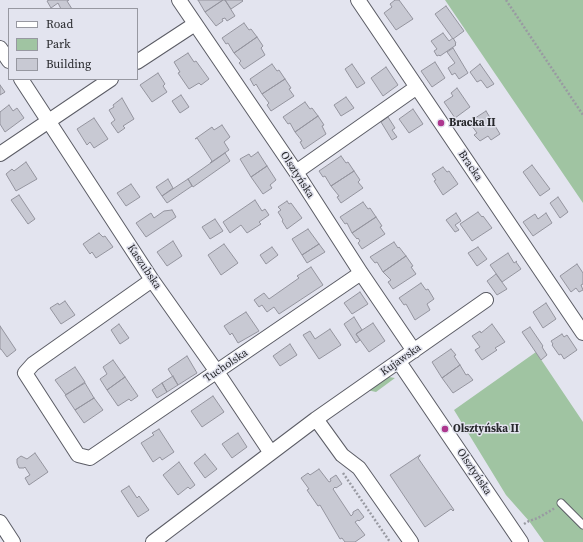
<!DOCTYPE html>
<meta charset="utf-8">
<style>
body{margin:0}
#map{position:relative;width:583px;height:542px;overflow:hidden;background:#e3e4ef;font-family:"Source Serif 4",serif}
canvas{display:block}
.legend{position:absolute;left:8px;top:8px;width:130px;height:72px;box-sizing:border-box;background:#e3e4ef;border:1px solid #9798a1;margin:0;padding:5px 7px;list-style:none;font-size:12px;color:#26272b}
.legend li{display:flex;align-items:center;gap:8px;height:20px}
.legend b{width:20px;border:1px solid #9798a1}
</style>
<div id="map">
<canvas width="583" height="542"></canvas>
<ul class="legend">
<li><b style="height:5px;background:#fff"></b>Road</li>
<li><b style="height:11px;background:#a0c4a2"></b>Park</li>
<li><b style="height:11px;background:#c8c9d3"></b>Building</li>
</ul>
</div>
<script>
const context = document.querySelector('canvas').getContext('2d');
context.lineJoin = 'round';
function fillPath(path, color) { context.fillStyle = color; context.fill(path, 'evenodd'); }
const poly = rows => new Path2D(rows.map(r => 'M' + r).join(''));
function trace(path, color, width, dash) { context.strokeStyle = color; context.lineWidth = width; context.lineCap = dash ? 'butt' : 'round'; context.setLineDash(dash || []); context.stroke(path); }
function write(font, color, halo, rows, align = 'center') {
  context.font = font + ' "Source Serif 4",serif'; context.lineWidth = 3; context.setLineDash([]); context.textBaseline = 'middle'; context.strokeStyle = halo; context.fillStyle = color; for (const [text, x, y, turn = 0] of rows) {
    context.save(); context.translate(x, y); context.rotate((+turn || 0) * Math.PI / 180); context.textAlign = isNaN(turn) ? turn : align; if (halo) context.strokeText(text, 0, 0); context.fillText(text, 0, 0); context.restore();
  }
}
fillPath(poly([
 [445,0,583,0,583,203],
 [536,352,583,422,583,542,544,542,529,521,506,495,454,410],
 [389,377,395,378,376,392,367,390,384,378]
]), '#a0c4a2');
const building = poly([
 [49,0,69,0,67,1,72,9,61,9,58,3,51,8,47,1,49,0],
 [198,0,223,0,205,12,198,0],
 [223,0,225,0,235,16,227,21,225,18,222,19,223,21,216,26,205,12,223,0],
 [225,0,242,0,243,1,231,9,225,0],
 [395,0,399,0,413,19,396,30,384,13,392,7,390,4,395,0],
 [446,6,464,31,453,39,435,14,446,6],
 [244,23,249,30,251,29,257,37,234,53,228,43,226,44,222,38,244,23],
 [443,33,449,41,453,38,456,43,455,44,456,45,440,56,439,55,437,56,434,51,437,49,431,41,443,33],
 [257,37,263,46,261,48,265,55,244,69,239,63,241,61,234,53,257,37],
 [453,48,468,73,459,79,455,73,452,75,448,68,455,63,447,52,453,48],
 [188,53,194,62,196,61,209,79,201,85,199,83,189,89,178,73,180,72,174,62,188,53],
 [435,62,445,78,432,87,421,71,435,62],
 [272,64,277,71,279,70,285,79,262,94,256,84,254,86,250,79,272,64],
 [352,64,365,83,357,88,345,69,352,64],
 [480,64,494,84,487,88,481,80,477,82,470,72,480,64],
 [386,67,398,85,383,96,371,78,386,67],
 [158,73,165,84,163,86,167,92,152,102,140,85,158,73],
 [285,79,291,88,289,89,294,96,271,111,267,105,269,103,262,94,285,79],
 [0,85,5,92,0,95,0,85],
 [457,88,470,107,455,118,444,102,453,96,451,93,457,88],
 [181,95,189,107,180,113,172,101,181,95],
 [346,97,354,108,341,116,334,105,346,97],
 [122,98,134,119,123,126,125,128,118,133,111,123,115,120,109,110,114,107,113,105,122,98],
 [305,102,310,109,312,108,318,116,295,132,290,123,288,124,283,117,305,102],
 [9,105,13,111,17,108,24,118,5,132,0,124,0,112,9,105],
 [413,109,423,124,409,133,399,119,413,109],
 [486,111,500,134,491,140,488,136,480,141,474,135,477,133,469,122,486,111],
 [318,116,324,125,322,126,326,134,304,149,300,142,302,141,295,132,318,116],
 [388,117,395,128,392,130,397,137,392,140,381,122,388,117],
 [94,118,108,139,94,148,90,142,87,145,77,129,94,118],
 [222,125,230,137,224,142,229,150,210,163,212,161,197,138,195,139,212,127,214,130,222,125],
 [258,152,267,166,251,177,240,159,249,154,251,157,258,152],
 [225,153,230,161,193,187,188,179,225,153],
 [341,156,346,163,348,162,354,171,331,186,325,176,323,177,319,171,341,156],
 [26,162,37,179,16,191,6,174,12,169,14,171,26,162],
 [532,165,550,189,540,196,523,172,532,165],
 [267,166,276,180,270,185,272,188,263,194,251,177,267,166],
 [443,167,447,172,449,171,458,184,443,195,434,181,436,180,432,174,443,167],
 [354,171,360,180,358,182,363,188,341,203,337,197,339,196,331,186,354,171],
 [168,179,173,188,162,196,156,187,168,179],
 [188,179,192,186,167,203,162,196,188,179],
 [131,184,140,197,126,206,117,193,131,184],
 [19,195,35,219,28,224,11,200,19,195],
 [558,197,568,212,560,218,550,203,558,197],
 [255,200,262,211,265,209,269,215,259,222,261,224,247,233,241,225,230,233,223,222,255,200],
 [287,201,289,204,291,203,302,218,287,229,282,221,283,220,278,212,281,210,278,207,287,201],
 [363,202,368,209,370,208,376,217,352,233,347,223,345,224,340,217,363,202],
 [172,210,176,217,146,237,136,223,151,213,154,218,164,211,172,210],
 [478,212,482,217,483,216,492,228,472,241,460,224,478,212],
 [456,213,461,221,455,225,459,230,455,232,446,220,456,213],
 [546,213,552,223,533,236,523,222,535,214,538,219,546,213],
 [376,217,382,226,380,227,385,234,362,249,358,243,360,241,358,238,357,239,352,233,376,217],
 [215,219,223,231,210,239,202,227,215,219],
 [308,229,319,244,302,255,292,239,308,229],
 [99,233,103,237,105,236,113,247,96,258,92,252,90,254,83,244,99,233],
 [173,241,182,256,167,266,157,252,173,241],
 [394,242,398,248,399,247,406,256,383,272,377,262,375,263,370,257,394,242],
 [224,244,238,263,221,275,208,255,224,244],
 [319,244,325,252,307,263,302,255,319,244],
 [272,247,278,255,266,264,260,255,272,247],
 [478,247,487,259,477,266,468,253,478,247],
 [508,253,514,263,517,261,516,262,521,269,502,282,490,265,508,253],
 [406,256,413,266,411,267,416,274,393,289,388,282,391,280,383,272,406,256],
 [577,264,583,273,583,284,581,285,583,290,579,292,576,288,571,292,560,276,577,264],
 [311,267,323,285,279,314,274,307,267,312,262,305,259,307,254,300,264,293,269,299,299,278,297,276,311,267],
 [496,274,507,289,497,295,487,281,496,274],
 [421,283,426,290,428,289,434,299,427,304,430,310,415,320,406,304,404,305,399,298,421,283],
 [360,292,368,304,352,314,344,303,360,292],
 [65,301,75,315,61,324,50,308,58,303,59,305,65,301],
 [546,303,556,319,543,328,533,312,546,303],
 [246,312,259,331,238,343,232,333,230,335,224,326,246,312],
 [354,317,362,330,356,334,360,340,356,343,344,324,354,317],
 [373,323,385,341,369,352,356,334,373,323],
 [119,324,129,338,120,344,111,330,119,324],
 [492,324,505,342,495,348,497,350,482,360,475,350,480,347,472,336,480,331,481,333,492,324],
 [0,326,16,350,7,357,1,349,0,349,0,326],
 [530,327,543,346,542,347,547,355,541,360,522,332,530,327],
 [330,329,341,345,319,359,303,335,310,331,315,339,330,329],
 [562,334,564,337,567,335,577,350,564,359,561,354,559,355,552,345,553,344,551,341,562,334],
 [290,344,297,355,280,366,273,356,290,344],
 [451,349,456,355,454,356,460,365,442,378,432,362,451,349],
 [187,356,197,373,178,385,168,369,187,356],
 [113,360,125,377,107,390,100,379,107,374,103,367,113,360],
 [460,365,466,375,468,374,473,380,453,393,442,378,460,365],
 [75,367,85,382,66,395,55,380,75,367],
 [173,376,178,385,167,392,162,383,173,376],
 [125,377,138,396,131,401,129,399,118,406,107,390,125,377],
 [85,383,94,398,75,410,65,395,85,383],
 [162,383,167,392,157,398,152,390,162,383],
 [213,396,224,412,202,427,191,411,213,396],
 [94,398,103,410,84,423,75,410,94,398],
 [159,429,174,452,162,460,160,457,153,462,141,443,154,435,152,433,159,429],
 [238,433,247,447,232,458,222,444,238,433],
 [35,453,48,472,29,485,25,478,30,475,25,467,24,468,19,468,17,463,17,459,21,456,27,459,35,453],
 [205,454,217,469,205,478,194,463,205,454],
 [420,455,420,456,418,458,454,510,453,511,451,509,425,527,390,475,420,455],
 [179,462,195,485,190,489,188,487,178,495,163,475,179,462],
 [319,469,329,482,331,481,330,479,336,475,342,484,336,488,335,487,333,489,351,516,353,514,353,512,358,509,364,517,359,521,358,520,355,522,365,535,355,542,345,542,342,538,340,539,320,505,318,506,307,490,309,489,301,478,308,473,310,475,319,469],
 [129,486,137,498,139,496,149,510,138,517,121,491,129,486]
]);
fillPath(building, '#c8c9d3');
trace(building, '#94949e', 1);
const service = poly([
 [561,503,583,525]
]);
const minor = poly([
 [179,0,296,172,361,273,414,351],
 [358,0,583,333],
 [0,48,9,61],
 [137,62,195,24],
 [21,79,152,280,217,372,271,453],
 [0,154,111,79],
 [296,172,417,87],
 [152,280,33,364,25,373,78,455,90,458,361,273],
 [399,362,521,542],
 [316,419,342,455,359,468,411,542],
 [0,522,13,542],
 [153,542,316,419,486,300]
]);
trace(service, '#5b5c65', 9);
trace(minor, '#5b5c65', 16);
trace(poly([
 [506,0,583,115],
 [343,473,390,542],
 [524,524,529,521,538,518,555,508]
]), '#999aa2', 2.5, [2, 2]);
trace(service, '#fff', 7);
trace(minor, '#fff', 14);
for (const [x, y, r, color] of [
 [441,123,4,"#ad378e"],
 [445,429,4,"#ad378e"]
]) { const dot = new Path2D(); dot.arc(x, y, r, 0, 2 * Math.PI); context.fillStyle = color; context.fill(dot); trace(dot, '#e3e4ef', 1.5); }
write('bold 11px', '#26272b', '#e3e4ef', [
 ["Bracka II",449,123],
 ["Olsztyńska II",453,429]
], 'left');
write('11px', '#26272b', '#e3e4ef', [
 ["Bracka",470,166,56],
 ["Olsztyńska",297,175,57],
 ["Kaszubska",144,267,56],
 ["Kujawska",401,360,-35],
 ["Tucholska",226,366,-34],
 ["Olsztyńska",474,472,56]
]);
</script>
